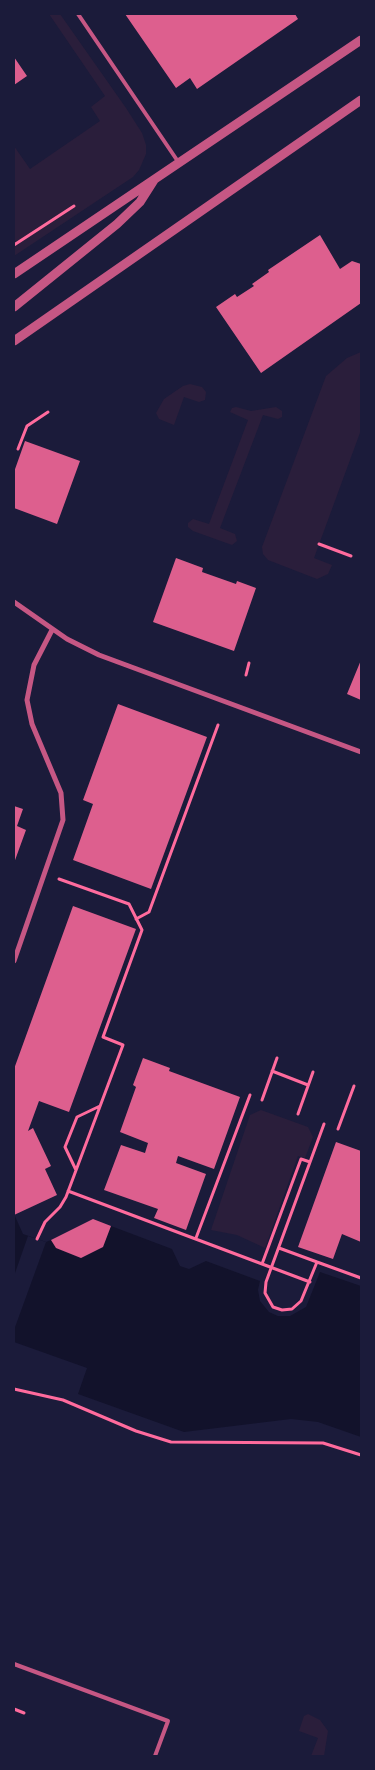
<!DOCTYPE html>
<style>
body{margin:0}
#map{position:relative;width:375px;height:1770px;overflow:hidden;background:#1b1b3a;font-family:"Roboto Condensed",sans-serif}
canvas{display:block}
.frame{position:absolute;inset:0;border:15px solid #1b1b3a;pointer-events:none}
</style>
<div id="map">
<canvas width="375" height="1770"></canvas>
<div class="frame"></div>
</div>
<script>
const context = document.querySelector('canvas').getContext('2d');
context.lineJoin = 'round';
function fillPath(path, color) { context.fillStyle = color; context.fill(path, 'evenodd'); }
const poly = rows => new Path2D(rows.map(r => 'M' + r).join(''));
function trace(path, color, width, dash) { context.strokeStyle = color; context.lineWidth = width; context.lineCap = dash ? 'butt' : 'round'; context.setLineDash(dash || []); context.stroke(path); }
fillPath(poly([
 [49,14,60,14,126,108,142,133,146,145,146,154,139,170,133,177,14,256,14,146,30,169,100,121,91,107,105,96],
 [361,352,361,430,314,558,332,565,328,574,317,579,268,560,263,554,262,547,326,376,347,358],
 [190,384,202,387,206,392,205,400,199,402,184,397,174,425,159,419,156,413,164,399,183,386],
 [236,407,251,411,276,407,282,411,282,417,278,419,263,415,220,528,235,534,237,541,232,545,193,531,188,527,188,523,193,519,209,524,248,420,230,412,232,408],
 [261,1110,308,1127,313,1137,305,1158,298,1156,265,1248,237,1235,211,1230,250,1115],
 [308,1714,320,1720,328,1731,324,1756,311,1756,318,1738,299,1731,304,1716]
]), '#2a1e3b');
fillPath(poly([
 [14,1214,23,1234,46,1242,51,1240,56,1248,81,1258,103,1247,111,1226,172,1249,180,1266,189,1269,206,1261,260,1281,258,1290,260,1301,269,1312,278,1316,290,1316,306,1307,320,1272,361,1286,361,1437,318,1422,291,1419,184,1432,78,1394,87,1368,14,1342]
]), '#12122b');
fillPath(poly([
 [28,1236,46,1242,14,1330,14,1276]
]), '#1b1b3a');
fillPath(poly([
 [125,14,295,14,298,19,197,89,190,78,176,88],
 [14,57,27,76,14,85],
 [320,235,340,269,352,261,361,264,361,303,261,373,216,307,235,294,237,297,254,286,252,284,269,272,268,270],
 [25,441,80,461,57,524,14,508,14,472],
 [176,558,203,568,202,572,236,584,237,581,256,588,234,651,153,622],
 [361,660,361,700,347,694],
 [118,704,207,737,151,889,73,860,93,804,83,800],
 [14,806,23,809,17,826,26,830,14,863],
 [73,906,136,929,69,1112,39,1101,28,1131,33,1128,51,1166,45,1169,57,1195,14,1215,14,1069],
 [143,1058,170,1068,169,1071,240,1097,214,1169,178,1156,176,1163,206,1174,186,1230,154,1218,158,1209,104,1190,121,1145,145,1153,148,1143,120,1132,136,1087,133,1085],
 [336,1142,361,1151,361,1242,342,1234,333,1259,298,1247],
 [93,1219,111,1226,103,1247,81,1258,56,1248,51,1240]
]), '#dd5f8e');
trace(poly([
 [14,245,74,206],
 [18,449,27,426,48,412],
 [319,544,351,556],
 [246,675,249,663],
 [136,919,149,912,218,725],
 [272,1071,308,1085],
 [262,1100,277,1058],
 [298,1114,313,1072],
 [324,1124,266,1282,265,1293,273,1307,282,1310,292,1309,301,1301,317,1262,361,1278],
 [338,1129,354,1086],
 [76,1170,65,1147,77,1117,100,1106],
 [68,1191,310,1282],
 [196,1238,250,1095],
 [37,1239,45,1222,60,1207,66,1197,123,1045,103,1037,142,930,129,904,59,879],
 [279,1248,317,1262],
 [262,1264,301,1159,310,1162],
 [14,1389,63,1400,136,1431,171,1442,323,1443,361,1455],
 [14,1709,24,1713]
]), '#ff6b9d', 3);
trace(poly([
 [78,14,179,163],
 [14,1664,168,1721,155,1756]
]), '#c65784', 4);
trace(poly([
 [14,602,67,639,99,655,361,752],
 [14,961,63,820,61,793,32,724,27,700,34,665,52,630]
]), '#c65784', 5);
trace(poly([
 [14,274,361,40],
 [14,307,117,224,140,202,154,180],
 [14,341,361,100]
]), '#c65784', 9);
</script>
